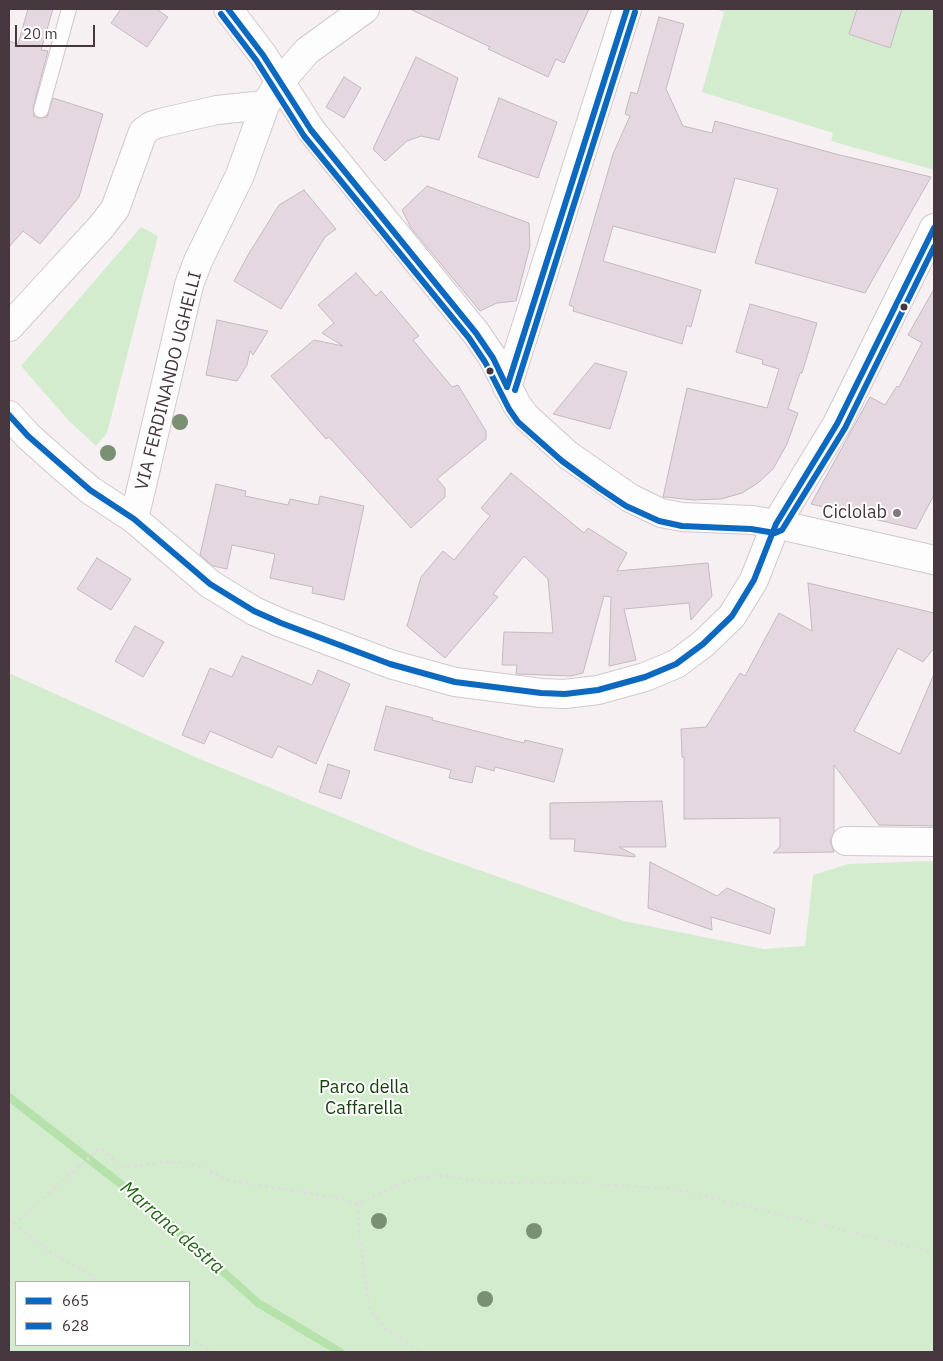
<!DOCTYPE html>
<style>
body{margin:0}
#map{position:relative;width:943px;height:1361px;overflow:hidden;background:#f6f0f3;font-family:"IBM Plex Sans",sans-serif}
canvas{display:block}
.frame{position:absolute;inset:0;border:10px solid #46373f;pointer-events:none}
.legend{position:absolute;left:15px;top:1281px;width:175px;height:65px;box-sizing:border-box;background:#fff;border:1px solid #b5afb2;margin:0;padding:6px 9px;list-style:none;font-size:15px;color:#46373f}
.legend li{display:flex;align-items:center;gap:10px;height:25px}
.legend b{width:25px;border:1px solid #b5afb2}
.scale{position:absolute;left:15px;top:25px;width:80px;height:22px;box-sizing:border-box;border:2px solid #46373f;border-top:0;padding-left:6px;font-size:15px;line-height:18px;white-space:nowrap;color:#46373f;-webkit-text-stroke:4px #fff;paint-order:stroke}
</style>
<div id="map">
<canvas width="943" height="1361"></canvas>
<div class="frame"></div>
<ul class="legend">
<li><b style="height:6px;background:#0c69bf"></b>665</li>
<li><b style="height:6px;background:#0c69bf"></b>628</li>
</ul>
<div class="scale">20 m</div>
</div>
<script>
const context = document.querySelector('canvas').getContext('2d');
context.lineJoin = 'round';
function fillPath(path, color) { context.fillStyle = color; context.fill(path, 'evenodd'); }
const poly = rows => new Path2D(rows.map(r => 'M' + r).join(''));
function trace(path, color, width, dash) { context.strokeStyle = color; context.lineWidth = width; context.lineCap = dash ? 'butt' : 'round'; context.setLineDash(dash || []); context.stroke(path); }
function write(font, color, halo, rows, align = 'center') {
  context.font = font + ' "IBM Plex Sans",sans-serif'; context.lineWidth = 4; context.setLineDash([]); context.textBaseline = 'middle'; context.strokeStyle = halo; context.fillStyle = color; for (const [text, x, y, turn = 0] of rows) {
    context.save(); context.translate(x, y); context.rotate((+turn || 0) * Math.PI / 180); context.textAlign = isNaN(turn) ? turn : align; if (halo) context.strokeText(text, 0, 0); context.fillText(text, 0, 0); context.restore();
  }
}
fillPath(poly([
 [714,9,853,9,857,10,849,34,889,48,902,9,934,9,934,170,831,141,833,133,702,92,724,12],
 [141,227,158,236,107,433,96,446,68,420,21,366],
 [9,673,200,759,422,850,624,921,764,949,805,946,813,875,848,864,934,861,934,1352,9,1352],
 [16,1282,189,1282,189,1345,16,1345]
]), '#d4ecce');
trace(poly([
 [9,1097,153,1209,258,1303,340,1352]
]), '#b4e2aa', 8);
const building = poly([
 [28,9,53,9,41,50,48,51,33,108,34,116,39,118,47,117,53,98,103,114,79,197,40,244,23,231,9,247,9,41,18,44,28,9],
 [121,9,156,9,168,17,147,47,111,23,121,9],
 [410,9,589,9,564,63,556,59,548,77,488,49,490,47,410,9],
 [857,9,902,9,890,48,849,34,857,9],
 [659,17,684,24,666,89,683,126,712,133,715,121,836,154,931,177,865,293,755,263,778,189,735,178,715,253,613,226,603,261,701,290,691,327,687,325,682,344,573,311,574,307,569,305,605,182,613,154,630,116,625,114,631,92,637,94,659,17],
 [416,57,458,78,439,140,421,136,407,141,385,161,373,149,416,57],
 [344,77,361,88,344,118,326,107,344,77],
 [499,98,557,122,538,178,478,157,499,98],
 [427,186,529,223,530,246,516,301,497,303,480,311,411,228,402,210,427,186],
 [304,190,336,229,325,237,281,309,234,281,248,255,279,205,304,190],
 [356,273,376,296,381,291,419,336,413,340,452,387,458,385,486,431,486,439,437,479,445,488,445,497,411,528,329,437,326,439,271,376,314,340,343,346,322,333,334,323,318,305,356,273],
 [934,289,934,495,916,529,811,504,870,397,885,405,897,386,899,387,922,343,908,335,934,289],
 [750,304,817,323,802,373,800,373,788,409,798,413,787,444,773,469,758,483,742,493,721,499,694,500,665,497,663,497,687,388,767,408,779,369,762,364,763,360,736,352,750,304],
 [217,320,268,331,253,355,250,351,247,365,237,381,206,375,217,320],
 [595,363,627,372,610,429,553,414,595,363],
 [511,473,584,533,588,528,627,553,617,571,708,563,712,596,691,620,689,603,624,609,636,660,609,666,611,597,604,596,583,673,571,676,516,674,517,665,502,665,504,632,553,633,548,579,524,556,493,594,498,597,445,658,407,626,421,577,443,551,454,560,490,516,481,508,511,473],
 [216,484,246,491,245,496,288,505,290,499,318,505,320,496,364,506,344,600,312,593,313,587,270,578,275,554,232,545,227,569,213,566,200,555,216,484],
 [97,558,131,579,111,610,77,589,97,558],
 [808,583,934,613,934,648,923,662,898,648,854,731,900,754,934,674,934,826,879,825,834,765,834,832,830,841,834,852,773,853,780,847,780,818,684,819,684,757,682,757,681,729,706,727,740,673,745,676,779,613,812,631,808,583],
 [135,626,164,642,143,677,115,661,135,626],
 [242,656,312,685,318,670,350,684,316,764,278,746,272,758,210,731,204,744,182,735,210,668,232,677,242,656],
 [386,706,433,718,432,720,524,743,525,740,563,749,554,782,495,767,494,771,476,766,472,783,449,778,451,770,374,750,386,706],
 [328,764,350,771,341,799,319,792,328,764],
 [662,801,666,847,619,847,635,855,635,857,574,851,575,839,550,839,550,803,662,801],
 [650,862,717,896,727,888,775,909,770,934,711,917,712,930,648,908,650,862]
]);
fillPath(building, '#e5d7df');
trace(building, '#c2babe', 1);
const lane = poly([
 [41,110,69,9]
]);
const street = poly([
 [228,9,263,55,311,130,476,333,493,358,517,405,525,416,568,455,630,498,661,513,682,517,752,520,776,524,934,560],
 [9,327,101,227,115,209,143,132,151,126,160,123,217,110,265,105],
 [507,387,627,9],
 [9,415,28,436,64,468,90,490,134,519,210,584,254,611,281,623,390,664,455,682,541,693,565,694,598,690,645,677,676,664,703,644,732,616,754,580,776,524,837,424,934,228],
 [134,519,189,285,198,261,240,175,265,105,280,82,307,51,365,9],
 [846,841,934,842]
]);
trace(lane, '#d2c8ce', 16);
trace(street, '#d2c8ce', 30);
trace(poly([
 [358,1204,359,1236,370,1310,384,1328,421,1352],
 [9,1219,50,1252,89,1274,98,1282],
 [14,1224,100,1148,124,1168,166,1162,188,1163,206,1168,225,1180,328,1196,358,1204,407,1181,436,1175,493,1183,583,1183,675,1189,934,1252],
 [189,1339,215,1352]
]), '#dedcdd', 3, [2.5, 4]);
trace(lane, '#fefdfd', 14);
trace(street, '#fefdfd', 28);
trace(poly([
 [228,9,263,55,311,130,476,333,493,358,507,387],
 [507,387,627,9],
 [9,415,28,436,90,490,134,519,210,584,254,611,281,623,390,664,455,682,541,693,565,694,598,690,645,677,676,664,703,644,732,616,754,580,776,524,837,424,934,228]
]), '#0c69bf', 6);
trace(poly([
 [221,14,256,60,304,136,469,338,485,362,509,409,518,422,562,461,599,488,626,506,659,521,682,526,751,529,775,533,782,530,845,428,934,247],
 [515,390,635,12]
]), '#0c69bf', 6);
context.fillStyle = '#7a9073';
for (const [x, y] of [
 [180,422],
 [108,453],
 [379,1221],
 [534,1231],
 [485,1299]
]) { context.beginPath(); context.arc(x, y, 8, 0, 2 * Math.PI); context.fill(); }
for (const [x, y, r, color] of [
 [904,307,4.5,"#46373f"],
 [490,371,4.5,"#46373f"],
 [897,513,5,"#84787e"]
]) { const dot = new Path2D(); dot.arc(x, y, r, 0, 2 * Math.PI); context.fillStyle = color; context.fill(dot); trace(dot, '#fff', 2); }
write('18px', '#46373f', '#fff', [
 ["VIA FERDINANDO UGHELLI",169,381,-76]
]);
write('18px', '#46373f', '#fff', [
 ["Ciclolab",887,513]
], 'right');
write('18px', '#14410b', '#fff', [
 ["Parco della",364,1088],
 ["Caffarella",364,1109]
]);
write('italic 19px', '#246417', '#fff', [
 ["Marrana destra",172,1228,41]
]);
</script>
